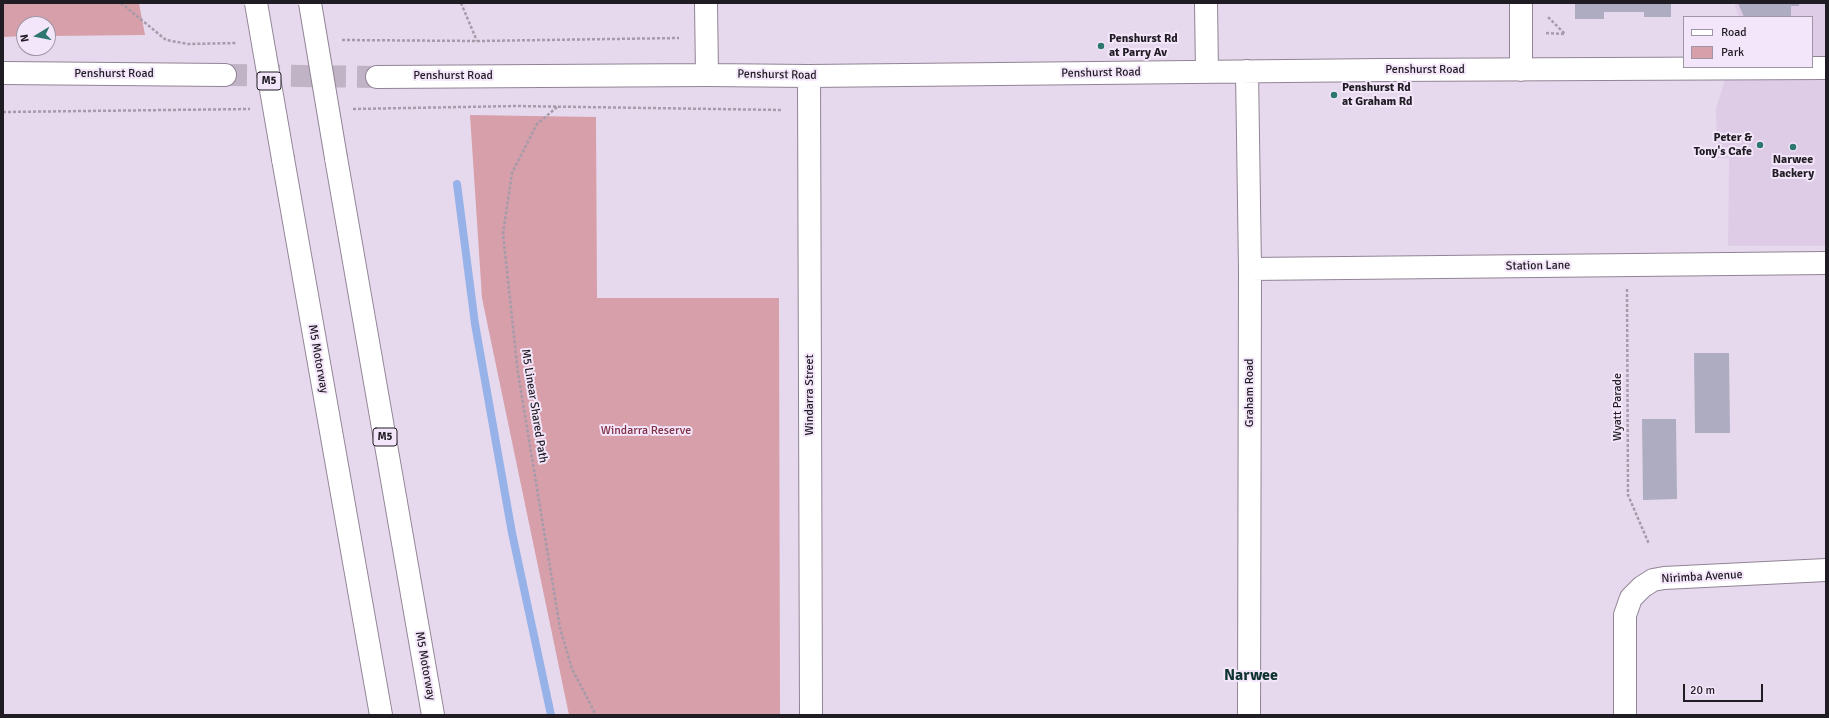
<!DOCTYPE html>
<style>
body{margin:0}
#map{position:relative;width:1829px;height:718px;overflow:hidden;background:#e7d9ed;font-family:Signika,sans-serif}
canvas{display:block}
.frame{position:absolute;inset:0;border:4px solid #201c23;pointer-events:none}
.legend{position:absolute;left:1683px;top:16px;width:130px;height:52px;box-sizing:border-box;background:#f4e6fa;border:1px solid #9f95a4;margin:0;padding:5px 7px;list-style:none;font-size:12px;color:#201c23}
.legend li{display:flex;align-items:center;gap:8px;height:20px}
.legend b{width:20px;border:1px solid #9f95a4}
.north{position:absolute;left:16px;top:16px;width:40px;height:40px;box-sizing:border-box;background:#f4e6fa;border:1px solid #9f95a4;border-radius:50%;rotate:260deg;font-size:11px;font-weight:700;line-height:16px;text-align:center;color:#201c23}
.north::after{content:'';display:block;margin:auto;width:14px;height:18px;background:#2e7670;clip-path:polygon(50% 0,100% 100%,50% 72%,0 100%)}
.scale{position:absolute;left:1683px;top:684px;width:80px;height:18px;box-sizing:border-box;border:2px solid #201c23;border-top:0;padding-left:5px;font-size:12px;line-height:14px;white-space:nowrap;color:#201c23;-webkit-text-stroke:3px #f4e6fa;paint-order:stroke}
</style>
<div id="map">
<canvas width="1829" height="718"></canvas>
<div class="frame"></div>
<ul class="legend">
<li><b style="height:5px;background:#fff"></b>Road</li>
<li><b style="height:11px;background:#d69fa9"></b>Park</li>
</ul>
<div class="north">N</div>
<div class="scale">20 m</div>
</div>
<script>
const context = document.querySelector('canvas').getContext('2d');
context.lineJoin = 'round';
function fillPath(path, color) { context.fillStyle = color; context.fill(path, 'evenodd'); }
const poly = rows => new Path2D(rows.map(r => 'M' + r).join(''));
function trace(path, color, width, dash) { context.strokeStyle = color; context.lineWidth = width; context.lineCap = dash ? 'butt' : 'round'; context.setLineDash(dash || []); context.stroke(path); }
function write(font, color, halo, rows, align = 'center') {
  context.font = font + ' Signika,sans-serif'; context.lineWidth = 4; context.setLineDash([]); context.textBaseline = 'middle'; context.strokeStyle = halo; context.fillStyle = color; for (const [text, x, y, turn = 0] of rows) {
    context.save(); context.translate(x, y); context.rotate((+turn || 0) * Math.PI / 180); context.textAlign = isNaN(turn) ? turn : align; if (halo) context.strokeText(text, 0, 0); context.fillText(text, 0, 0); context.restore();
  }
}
fillPath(poly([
 [1734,3,1826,3,1826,246,1728,246,1729,158,1717,158,1716,108,1729,67,1812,67,1812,17,1739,17]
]), '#decce6');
fillPath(poly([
 [3,3,139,3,145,35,48,36,48,24,24,24,24,36,3,37],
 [470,115,596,117,597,298,779,298,780,715,569,715,482,298]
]), '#d69fa9');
trace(poly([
 [457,184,475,324,512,533,551,715]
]), '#97b2e8', 8);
fillPath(poly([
 [1575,3,1671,3,1671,17,1644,17,1644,12,1604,12,1604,19,1575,19],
 [1738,3,1799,3,1799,6,1791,6,1791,17,1744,17],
 [1694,353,1729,353,1730,433,1695,433],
 [1642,419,1676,419,1677,499,1643,500]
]), '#adacc1');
trace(poly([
 [225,75,377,77]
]), '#bfb3c5', 22, [22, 11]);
const minor = poly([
 [706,3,707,75],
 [1206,3,1207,72],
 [1521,3,1521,70],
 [1247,71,1250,269,1249,715],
 [3,73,225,75],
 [809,76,811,715],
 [377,77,707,75,809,76,1383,70,1826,68],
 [1250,269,1826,263],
 [1625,715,1625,615,1631,598,1642,587,1653,580,1664,578,1826,570]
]);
const highway = poly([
 [336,158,433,715],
 [283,159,381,715]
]);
trace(minor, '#918496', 24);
trace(highway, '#918496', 24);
trace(poly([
 [121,3,166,40,188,44,237,43],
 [461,3,477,41],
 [1546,33,1565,34,1547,16],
 [342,40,477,41,679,38],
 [557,107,537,124,512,173,503,234,518,373,560,628,572,669,596,715],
 [353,109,516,106,782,110],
 [3,112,250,109],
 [1627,289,1628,495,1649,544]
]), '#a59baa', 2.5, [3, 2]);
trace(minor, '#fff', 22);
trace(highway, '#fff', 22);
const highwayBridge = poly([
 [256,3,283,159],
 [310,3,336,158]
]);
trace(highwayBridge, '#918496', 24, []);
trace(highwayBridge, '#fff', 22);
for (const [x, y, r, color] of [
 [1101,46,4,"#2e7670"],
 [1334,95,4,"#2e7670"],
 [1760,145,4,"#2e7670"],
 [1793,147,4,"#2e7670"]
]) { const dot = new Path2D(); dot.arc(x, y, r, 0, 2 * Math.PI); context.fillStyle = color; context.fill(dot); trace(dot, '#f4e6fa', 1.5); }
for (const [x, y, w] of [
 [269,81,24],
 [385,437,24]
]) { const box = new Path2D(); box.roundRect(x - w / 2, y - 9, w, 18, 3); context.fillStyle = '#f4e6fa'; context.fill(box); trace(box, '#201c23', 1); }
write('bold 11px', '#201c23', null, [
 ["M5",269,81],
 ["M5",385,437]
]);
write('bold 12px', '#201c23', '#f4e6fa', [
 ["Penshurst Rd",1109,39],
 ["at Parry Av",1109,53],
 ["Penshurst Rd",1342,88],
 ["at Graham Rd",1342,102],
 ["Peter &",1752,138,"right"],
 ["Tony's Cafe",1752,152,"right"],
 ["Narwee",1793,160,"center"],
 ["Backery",1793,174,"center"]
], 'left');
write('12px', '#201c23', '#f4e6fa', [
 ["Penshurst Road",1425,70],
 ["Penshurst Road",1101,73,-1],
 ["Penshurst Road",114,74],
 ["Penshurst Road",777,75,1],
 ["Penshurst Road",453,76],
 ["Station Lane",1538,266,-1],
 ["M5 Motorway",318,359,80],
 ["Graham Road",1250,393,-90],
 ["Windarra Street",810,395,-90],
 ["M5 Linear Shared Path",534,406,81],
 ["Wyatt Parade",1618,407,-90],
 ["Nirimba Avenue",1702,577,-3],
 ["M5 Motorway",425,666,80]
]);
write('12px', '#7f2e44', '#f4e6fa', [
 ["Windarra Reserve",646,431]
]);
write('bold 16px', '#103330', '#f4e6fa', [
 ["Narwee",1251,676]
]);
</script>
